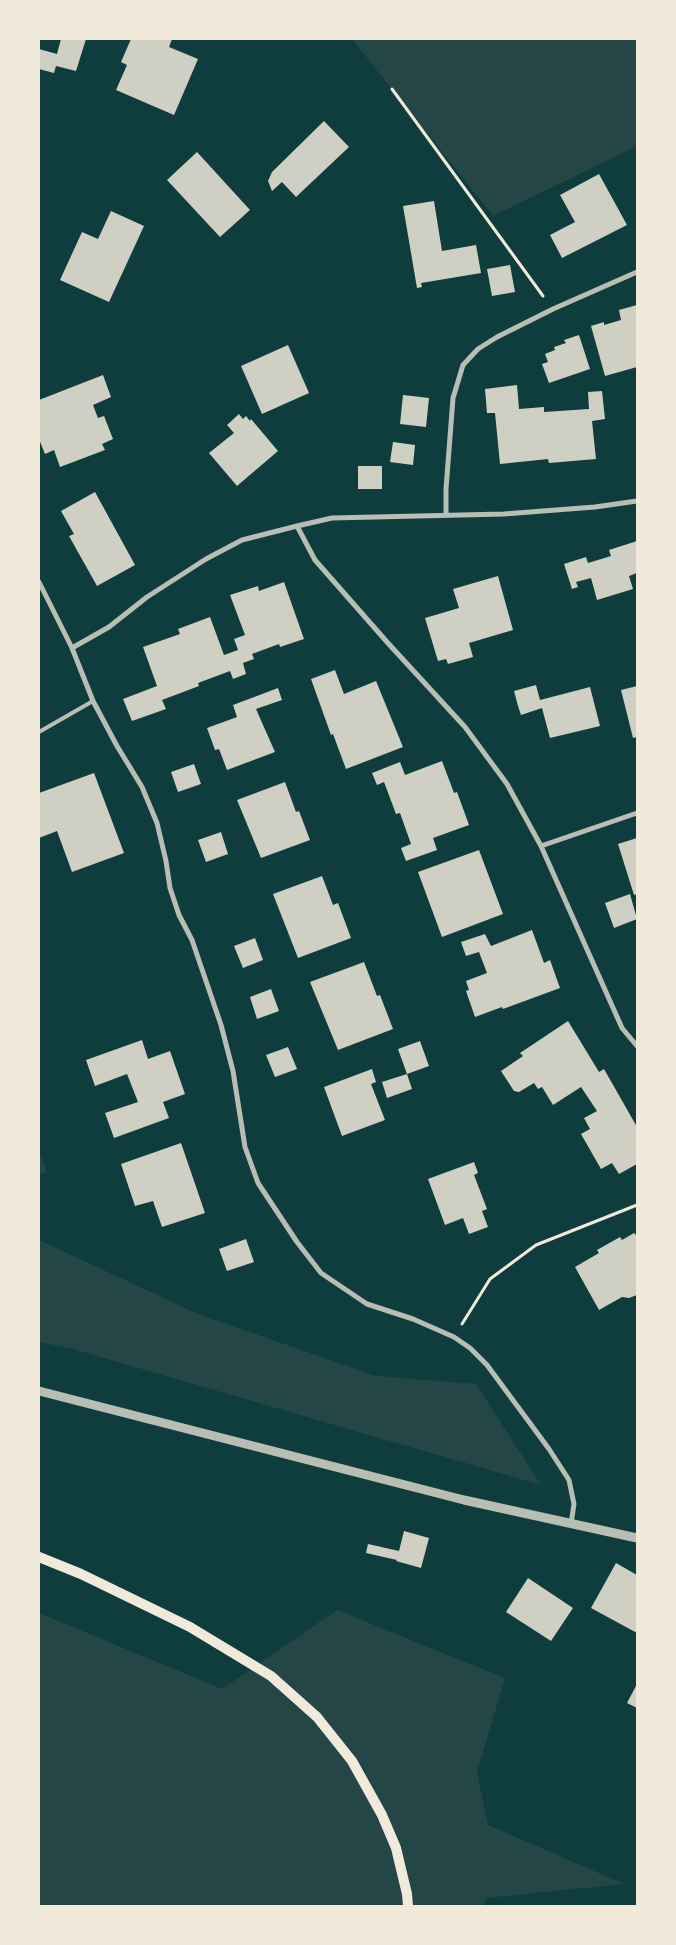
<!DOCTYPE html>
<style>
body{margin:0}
#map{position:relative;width:676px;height:1945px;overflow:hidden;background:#0f3d3e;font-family:Poppins,sans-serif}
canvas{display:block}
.frame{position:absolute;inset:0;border:40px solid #f1e9da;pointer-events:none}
</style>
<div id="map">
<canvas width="676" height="1945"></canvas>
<div class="frame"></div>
</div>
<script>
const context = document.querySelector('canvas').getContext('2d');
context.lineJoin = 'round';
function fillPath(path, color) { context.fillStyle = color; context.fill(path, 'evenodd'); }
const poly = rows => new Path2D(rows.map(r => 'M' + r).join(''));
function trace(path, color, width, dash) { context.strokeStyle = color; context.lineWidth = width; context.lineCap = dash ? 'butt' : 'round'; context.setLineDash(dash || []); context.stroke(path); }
fillPath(poly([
 [352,39,637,39,637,146,493,216],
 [39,1150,47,1172,39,1175],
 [39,1240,198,1314,376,1376,476,1384,541,1485,73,1349,39,1342],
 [337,1610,505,1678,477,1772,488,1825,624,1884,486,1898,484,1906,39,1906,39,1613,222,1689]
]), '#244646');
fillPath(poly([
 [61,39,86,39,76,71,56,66,54,73,39,69,39,49,57,54],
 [131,39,172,39,169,47,198,59,174,115,116,90,127,65,121,62],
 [324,121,349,147,296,197,282,182,272,191,268,181,272,172],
 [197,152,250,210,220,237,167,180],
 [599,174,627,225,562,258,550,235,575,222,560,195],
 [434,201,442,251,476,245,481,273,421,283,422,287,417,288,403,206],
 [111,211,144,226,109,302,60,280,82,232,98,239],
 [510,265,515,292,492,296,487,269],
 [637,305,637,367,605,376,591,326,604,322,604,325,621,320,619,310],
 [579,335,590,369,549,383,542,364,548,362,545,354,555,350,554,347,566,343,564,340],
 [288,345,309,393,262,414,241,366],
 [103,375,111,397,93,405,98,418,104,416,113,439,102,444,105,450,60,467,54,450,45,454,39,439,39,400],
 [517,385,519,409,544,407,544,412,589,409,588,392,602,391,605,419,592,421,596,459,549,463,548,459,500,464,495,413,487,413,485,389],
 [403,395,429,398,426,427,400,424],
 [239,414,243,419,246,416,250,421,251,419,278,451,237,486,209,453,234,433,227,425],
 [393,442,415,445,413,465,390,462],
 [358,466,382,466,382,489,358,489],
 [95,492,135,565,97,586,69,536,74,534,61,511],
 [637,541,637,573,629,576,633,589,597,600,591,578,576,582,578,587,572,589,564,564,586,557,588,563,611,556,609,550],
 [498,576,513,630,469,643,473,657,448,664,446,659,438,661,425,618,459,608,453,589],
 [284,582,304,639,280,647,279,644,252,654,254,659,243,663,246,674,233,679,230,671,198,683,199,686,162,700,166,709,132,721,123,699,157,686,143,647,180,634,178,629,210,617,224,655,238,650,234,639,245,635,230,595,258,586,259,591],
 [335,670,344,694,376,681,403,747,346,769,333,734,331,735,311,679],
 [536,685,540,700,590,687,600,726,550,738,542,708,521,715,518,706,514,691],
 [637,686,637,737,633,738,621,690],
 [278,688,282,700,256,709,275,752,227,770,219,749,215,750,207,728,237,717,233,705],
 [442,761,454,793,457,792,469,825,433,838,437,850,406,861,401,848,411,844,400,813,396,814,384,782,377,785,372,773,400,762,405,775],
 [194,764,201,784,178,792,171,772],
 [94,773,124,853,72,872,57,831,39,838,39,793],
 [285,782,296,812,299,811,310,840,261,858,237,800],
 [221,832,228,854,206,862,198,840],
 [637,838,637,894,634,895,618,844],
 [479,850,503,914,442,937,418,872],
 [322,876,333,905,338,903,351,938,298,958,273,894],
 [630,894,637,919,614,928,605,903],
 [532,930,544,963,550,960,560,988,503,1009,502,1007,475,1017,466,991,469,990,466,981,487,973,479,952,466,956,461,942,485,934,491,946],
 [255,938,263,960,243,968,234,946],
 [364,962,377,996,380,995,393,1029,338,1050,310,982],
 [271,989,279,1011,257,1019,250,997],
 [568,1021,599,1072,604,1069,637,1127,637,1164,619,1174,612,1163,601,1169,581,1134,590,1129,584,1118,597,1111,581,1087,553,1105,542,1087,538,1089,534,1083,519,1092,514,1091,501,1071,523,1056,520,1053],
 [142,1040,148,1059,170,1051,185,1094,163,1102,169,1118,114,1138,105,1113,138,1102,127,1074,95,1086,86,1060],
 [420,1041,429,1066,407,1074,412,1089,387,1098,382,1082,407,1074,398,1049],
 [288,1047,297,1069,275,1077,266,1055],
 [372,1069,376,1082,371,1084,385,1120,342,1136,324,1087],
 [181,1143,205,1213,162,1227,153,1201,135,1206,121,1164],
 [474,1162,478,1173,474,1175,487,1209,482,1211,488,1227,469,1234,463,1218,445,1225,428,1179],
 [634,1233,637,1236,637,1295,629,1298,622,1297,599,1310,575,1267,599,1253,597,1250,620,1237,622,1240],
 [246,1239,254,1262,227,1271,219,1249],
 [404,1531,429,1538,421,1568,396,1561,397,1560,366,1553,368,1544,399,1551],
 [616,1563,637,1575,637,1633,591,1608],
 [528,1578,573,1608,551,1641,506,1612],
 [637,1684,637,1708,627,1703]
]), '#cfcfc3');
trace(poly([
 [392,89,543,296],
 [462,1324,490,1279,536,1245,637,1205]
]), '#f1e9da', 3);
trace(poly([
 [39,732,93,701]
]), '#b8beb3', 4);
trace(poly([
 [446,515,446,489,453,398,463,365,478,349,497,337,553,309,637,272],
 [297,526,315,560,387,642,465,727,507,784,541,846,622,1028,637,1046],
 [39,582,72,648,93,701,117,746,142,787,157,823,166,861,170,888,179,915,192,940,221,1025,233,1071,245,1147,258,1183,297,1242,321,1273,367,1304,413,1319,454,1337,470,1348,487,1365,549,1449,569,1480,574,1504,571,1524],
 [72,648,109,627,147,597,206,559,242,540,297,526,332,518,504,514,595,507,637,501],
 [541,846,637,813]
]), '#b8beb3', 5);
trace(poly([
 [39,1391,464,1500,637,1538]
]), '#b8beb3', 9);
trace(poly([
 [39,1557,81,1574,190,1627,271,1676,317,1717,352,1761,382,1815,396,1848,407,1894,408,1906]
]), '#f1e9da', 10);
</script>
